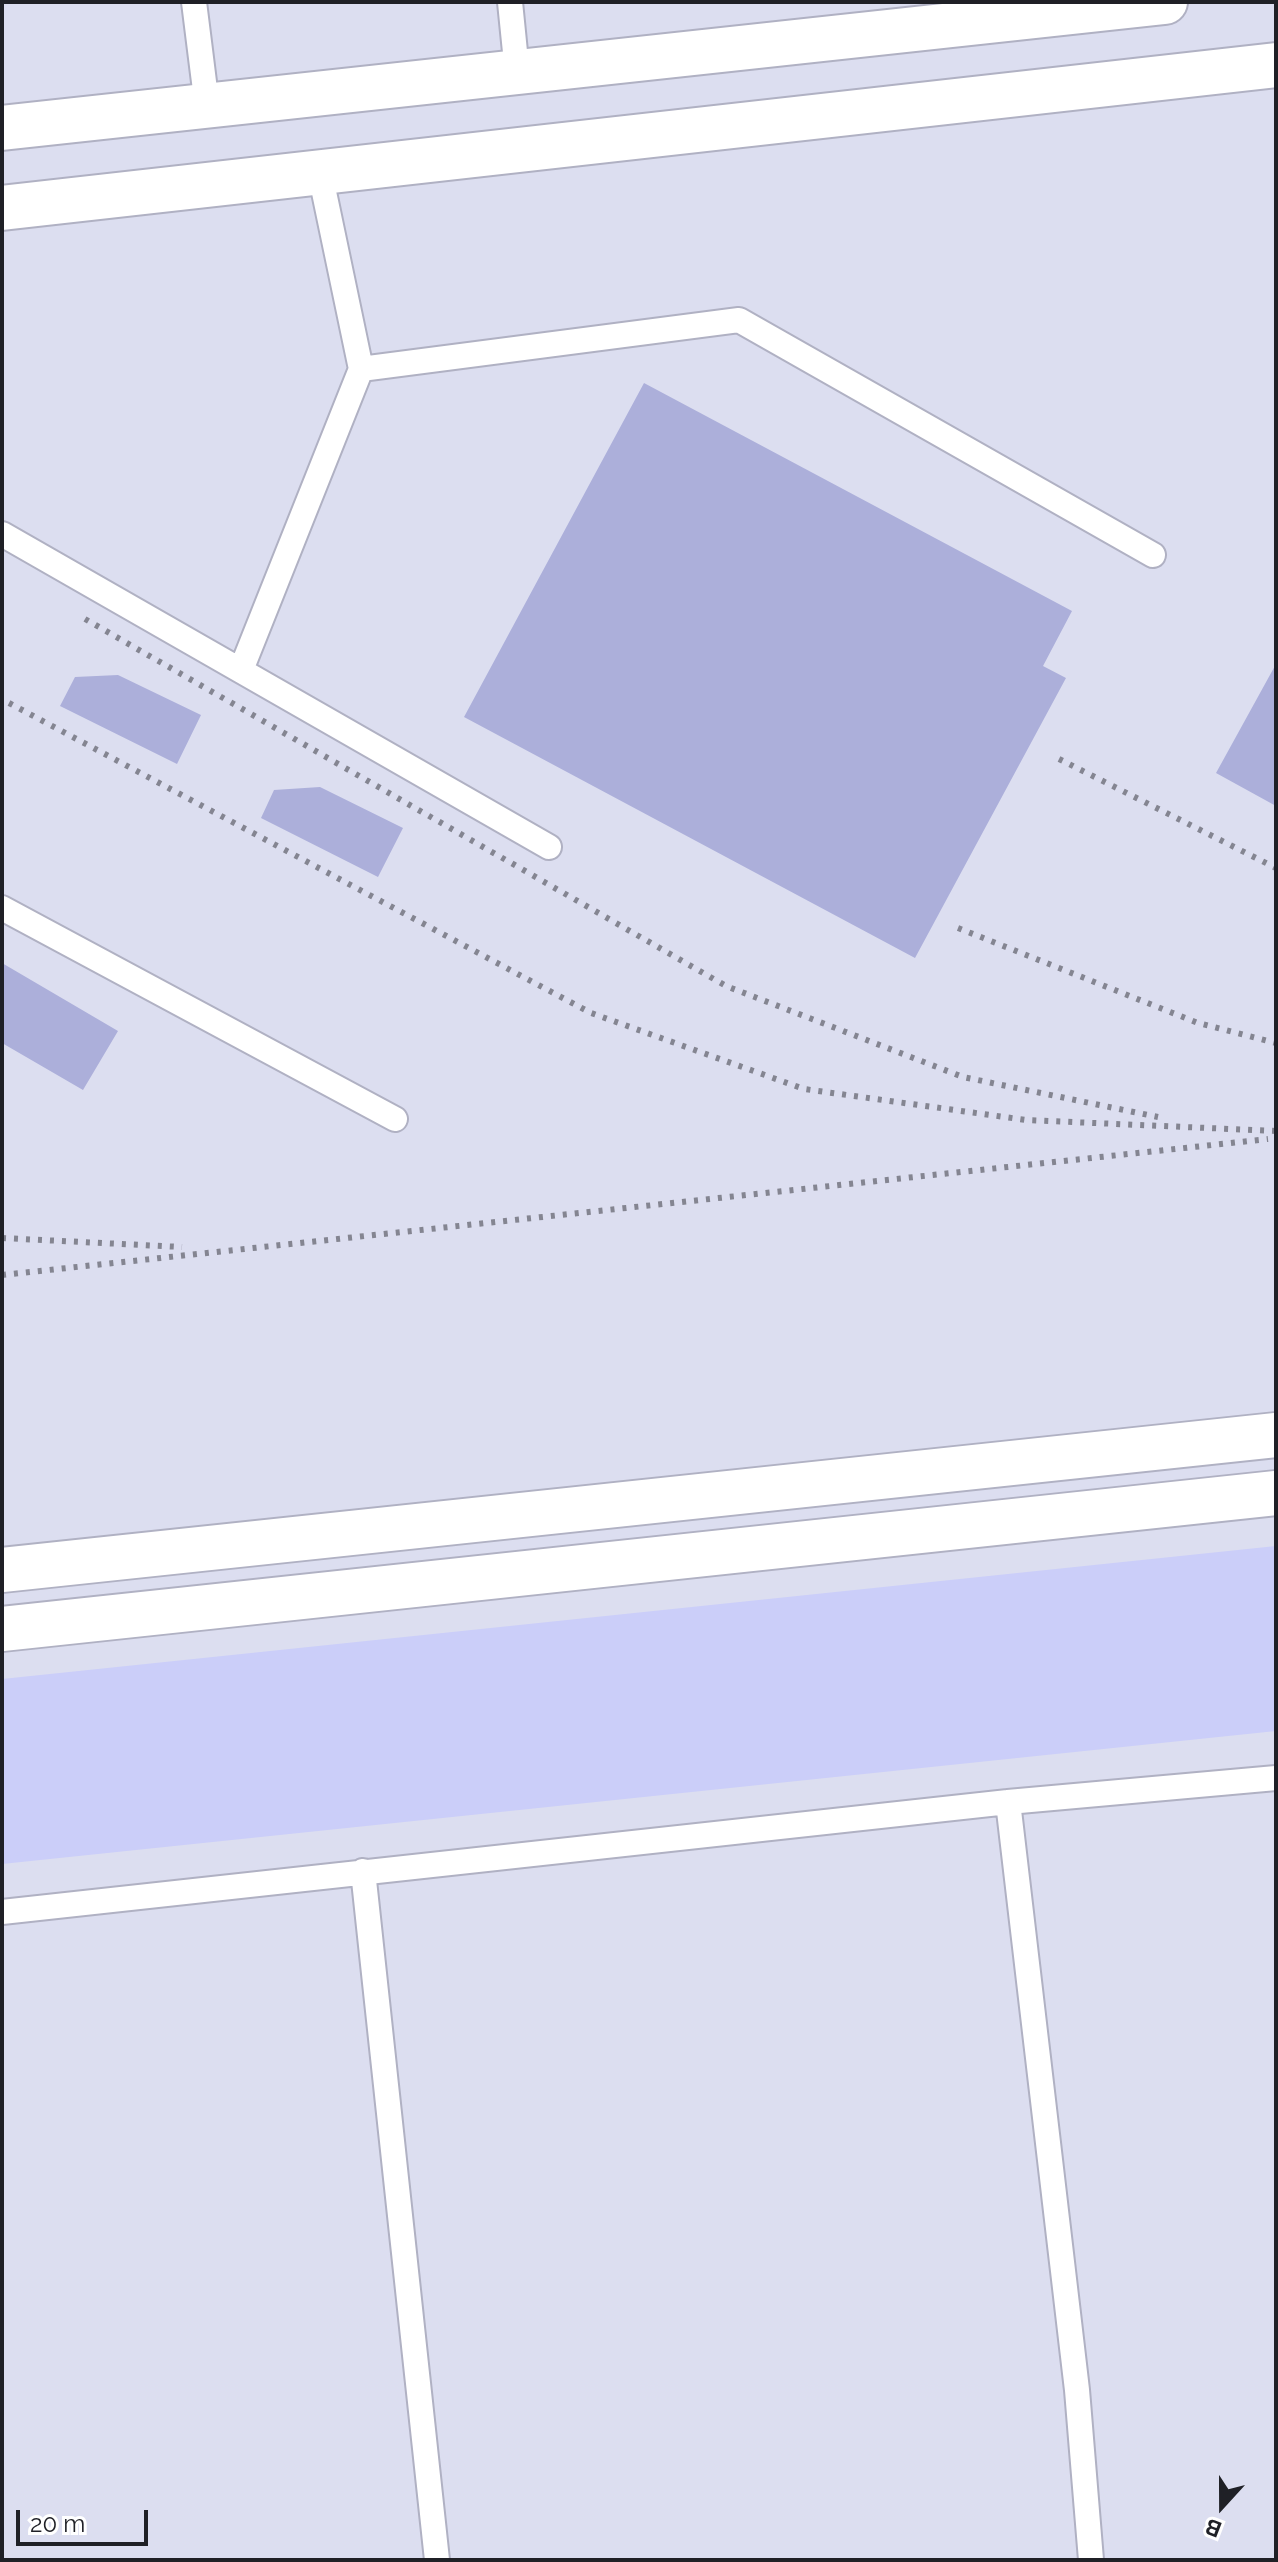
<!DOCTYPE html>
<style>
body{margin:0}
#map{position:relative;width:1278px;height:2562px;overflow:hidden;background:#dcdef0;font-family:Raleway,sans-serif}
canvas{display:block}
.frame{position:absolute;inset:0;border:4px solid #1f2026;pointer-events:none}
.north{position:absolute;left:1182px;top:2466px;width:80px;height:80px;-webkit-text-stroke:6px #fff;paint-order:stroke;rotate:201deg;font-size:22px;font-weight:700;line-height:32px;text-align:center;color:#1f2026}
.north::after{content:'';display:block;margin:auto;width:28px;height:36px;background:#1f2026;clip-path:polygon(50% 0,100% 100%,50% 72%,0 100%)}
.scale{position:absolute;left:16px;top:2510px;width:132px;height:36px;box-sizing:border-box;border:4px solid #1f2026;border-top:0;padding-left:10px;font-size:24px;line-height:28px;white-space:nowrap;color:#1f2026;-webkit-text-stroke:6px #fff;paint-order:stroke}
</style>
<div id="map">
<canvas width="1278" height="2562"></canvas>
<div class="frame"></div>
<div class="north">B</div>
<div class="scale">20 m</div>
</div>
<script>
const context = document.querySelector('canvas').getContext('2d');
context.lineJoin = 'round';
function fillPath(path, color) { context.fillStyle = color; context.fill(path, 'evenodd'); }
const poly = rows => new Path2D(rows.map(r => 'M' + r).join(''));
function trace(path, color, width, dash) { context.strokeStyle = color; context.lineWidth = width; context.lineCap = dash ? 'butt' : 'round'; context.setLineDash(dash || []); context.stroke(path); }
fillPath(poly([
 [1276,1546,1276,1731,2,1864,2,1679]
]), '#cbcef9');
fillPath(poly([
 [644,383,1072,611,1043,666,1066,678,915,958,464,717],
 [1276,664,1276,806,1216,773],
 [118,675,201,715,177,764,60,706,75,677],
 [320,787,403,828,378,877,261,818,274,790],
 [2,963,118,1031,83,1090,2,1043]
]), '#acafda');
const lane = poly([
 [194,2,207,106],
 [510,2,517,72],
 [320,173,361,369,739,320,1153,555],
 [2,534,549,847],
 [241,670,361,369],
 [2,908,395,1119],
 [1008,1802,1077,2390,1091,2560],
 [363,1871,437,2560],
 [2,1912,1008,1802,1276,1778]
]);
const street = poly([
 [2,128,1165,2],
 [2,208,1276,65],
 [2,1570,1276,1435],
 [2,1629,1276,1493]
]);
trace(lane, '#b0b1c3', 28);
trace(street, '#b0b1c3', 48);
trace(lane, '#fff', 24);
trace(street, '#fff', 44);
trace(poly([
 [85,619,726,986,963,1077,1158,1117],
 [9,703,591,1013,804,1089,1026,1120,1276,1131],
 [1059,759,1276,868],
 [958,928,1198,1023,1276,1043],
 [2,1238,182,1247],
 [2,1275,1268,1139]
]), '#848591', 6, [4, 8]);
</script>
